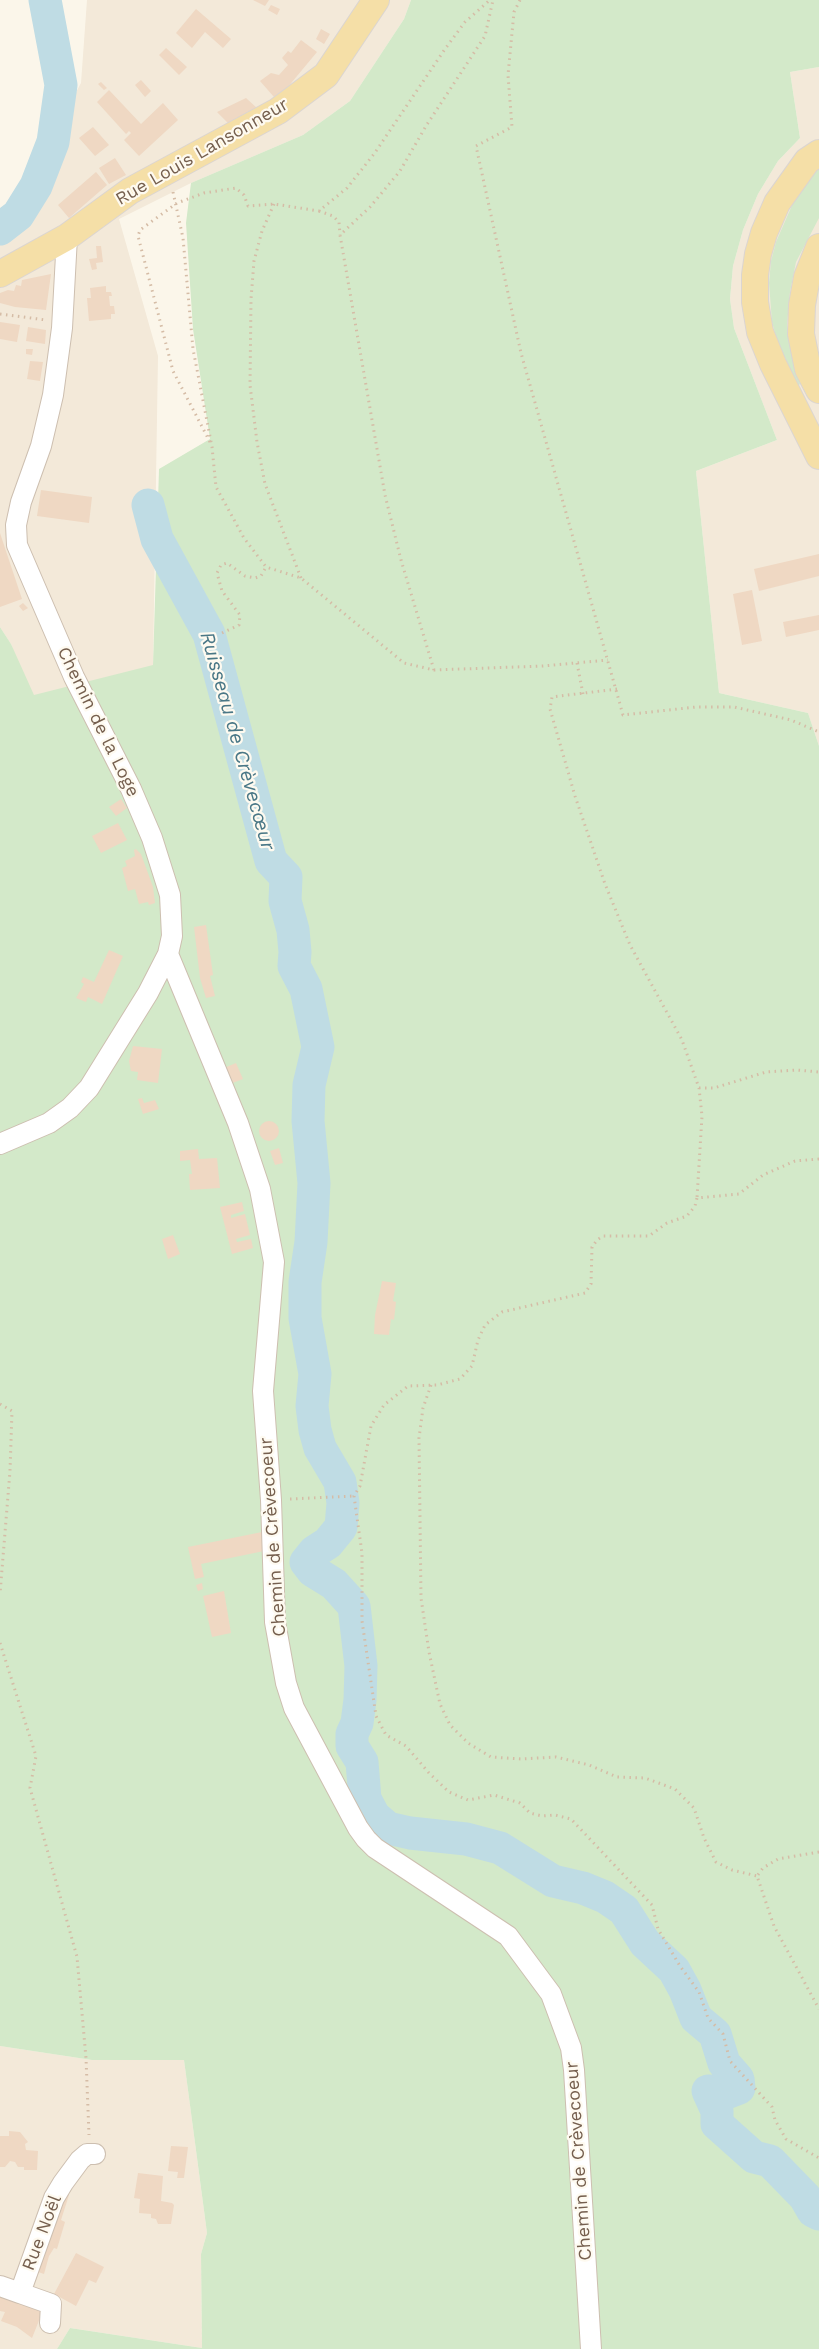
<!DOCTYPE html>
<meta charset="utf-8">
<style>
body{margin:0}
canvas{display:block;background:#fbf6ea}
</style>
<canvas width="819" height="2349"></canvas>
<script>
const context = document.querySelector('canvas').getContext('2d');
context.lineJoin = 'round';
function fillPath(path, color) { context.fillStyle = color; context.fill(path, 'evenodd'); }
const poly = rows => new Path2D(rows.map(r => 'M' + r).join(''));
function trace(path, color, width, dash) { context.strokeStyle = color; context.lineWidth = width; context.lineCap = dash ? 'butt' : 'round'; context.setLineDash(dash || []); context.stroke(path); }
function write(font, color, halo, rows, align = 'center') {
  context.font = font + ' "Work Sans",sans-serif'; context.lineWidth = 4.5; context.setLineDash([]); context.textBaseline = 'middle'; context.strokeStyle = halo; context.fillStyle = color; for (const [text, x, y, turn = 0] of rows) {
    context.save(); context.translate(x, y); context.rotate((+turn || 0) * Math.PI / 180); context.textAlign = isNaN(turn) ? turn : align; if (halo) context.strokeText(text, 0, 0); context.fillText(text, 0, 0); context.restore();
  }
}
fillPath(poly([
 [87,0,411,0,404,19,350,101,303,135,191,183,119,219,158,356,153,665,248,1295,11,644,0,627,0,214,39,160,81,83],
 [819,67,819,746,808,713,719,693,696,471,777,440,734,328,730,299,733,266,743,230,758,194,778,161,800,138,790,72],
 [0,2046,92,2060,184,2060,207,2233,201,2254,202,2348,70,2328,57,2349,0,2349]
]), '#f3e9d9');
fillPath(poly([
 [411,0,819,0,819,67,790,72,800,138,778,161,758,194,743,230,733,266,730,299,734,328,777,440,696,471,719,693,808,713,819,746,819,2349,57,2349,70,2328,202,2348,201,2254,207,2233,184,2060,92,2060,0,2046,0,627,11,644,34,695,153,665,159,469,210,439,193,329,186,223,191,183,303,135,350,101,404,19],
 [819,167,819,218,796,262,790,292,787,325,792,357,800,384,798,386,777,340,772,322,769,283,771,261,776,242,793,203,804,184]
]), '#d3e9c9');
trace(poly([
 [0,229,18,215,36,186,53,142,61,85,45,0],
 [148,505,157,539,209,634,271,861,286,877,285,901,293,930,295,952,294,966,306,989,318,1047,309,1085,308,1121,314,1183,311,1242,305,1282,305,1318,315,1374,312,1406,315,1430,320,1448,340,1482,343,1503,341,1527,328,1543,314,1552,306,1562,313,1571,334,1584,354,1606,361,1666,360,1700,357,1723,352,1734,352,1746,362,1762,365,1799,374,1816,388,1828,410,1833,466,1839,500,1848,553,1881,583,1888,605,1897,624,1910,645,1943,674,1970,685,1990,696,2018,715,2034,724,2063,738,2079,739,2088,726,2093,708,2091,717,2111,717,2124,754,2157,770,2161,805,2197,813,2211,819,2214]
]), '#bfdce4', 33);
fillPath(poly([
 [253,0,269,0,265,6],
 [271,5,280,9,277,15,268,10],
 [196,9,231,39,223,48,205,32,192,48,176,33],
 [321,29,330,34,324,44,316,39],
 [301,40,317,52,287,88,274,97,260,81,271,73,279,75,288,65,282,58,288,51,291,53],
 [166,48,187,67,179,75,159,55],
 [141,80,151,91,145,97,135,85],
 [101,82,107,88,104,90,98,84],
 [109,90,141,124,163,103,178,120,139,156,124,140,131,133,129,131,126,134,97,102],
 [246,98,258,109,229,124,217,112],
 [93,127,109,145,95,156,79,138],
 [115,158,126,175,109,184,99,168],
 [96,172,107,185,69,218,58,205],
 [96,246,101,246,103,262,96,263,97,269,92,270,89,259,97,258],
 [51,274,46,310,15,307,0,303,0,293,8,290,14,291,16,285,21,286,22,280],
 [106,286,106,292,111,292,112,296,109,296,110,306,114,306,115,314,111,314,111,319,89,321,87,298,91,298,90,288],
 [0,322,20,325,17,342,0,339],
 [28,327,46,330,45,344,26,341],
 [26,349,33,349,32,355,26,354],
 [30,361,43,362,40,381,27,379],
 [41,490,92,497,89,523,37,516],
 [0,533,22,599,0,607],
 [819,554,819,576,759,591,754,569],
 [752,590,762,641,742,645,733,594],
 [23,603,28,608,23,611,19,606],
 [819,615,819,630,786,637,783,622],
 [121,799,127,808,116,816,109,807],
 [118,823,127,840,101,853,92,836],
 [136,849,141,854,153,887,155,903,149,905,148,902,139,904,135,889,128,891,122,868,127,866,125,861,135,856,134,850],
 [206,925,213,975,210,976,215,996,206,998,200,978,194,927],
 [109,950,123,956,102,1004,88,997,86,1002,76,998,84,984,81,982,83,977,94,982],
 [133,1046,162,1049,158,1083,137,1080,138,1072,131,1071,129,1061],
 [236,1063,243,1079,230,1084,224,1068],
 [142,1098,144,1103,155,1100,159,1109,143,1114,138,1099],
 '259 1131a10 10 0 1 1 20 0a10 10 0 1 1-20 0Z',
 [279,1148,283,1163,275,1165,270,1151],
 [198,1149,199,1159,217,1158,220,1188,190,1190,189,1174,192,1174,190,1160,180,1161,180,1151],
 [242,1202,244,1211,231,1215,231,1218,245,1214,250,1235,236,1239,237,1242,251,1239,253,1248,232,1254,220,1207],
 [173,1235,180,1254,168,1259,162,1239],
 [382,1281,396,1283,393,1301,396,1302,394,1320,391,1319,389,1335,374,1334,375,1315],
 [262,1532,264,1551,201,1564,204,1577,195,1579,188,1547],
 [202,1583,203,1589,198,1591,196,1585],
 [224,1591,231,1633,212,1637,203,1596],
 [9,2131,20,2132,28,2142,25,2144,26,2150,38,2151,37,2170,24,2170,24,2167,18,2167,15,2162,10,2161,5,2167,0,2167,0,2136,9,2136],
 [171,2146,188,2147,184,2178,177,2178,178,2172,168,2171],
 [138,2173,163,2176,161,2201,172,2203,174,2205,171,2224,158,2224,156,2219,151,2218,151,2214,139,2213,140,2199,134,2198],
 [61,2191,69,2195,61,2220,65,2222,57,2249,54,2248,49,2256,44,2274,32,2270],
 [76,2253,104,2267,96,2283,89,2280,76,2306,54,2294],
 [0,2291,44,2308,32,2338,17,2327,1,2321,5,2312,0,2311]
]), '#efd8c3');
const minor = poly([
 [168,954,238,1123,260,1189,274,1262,263,1391,271,1500,275,1622,286,1683,294,1708,358,1828,366,1839,375,1848,508,1936,551,1994,571,2048,574,2070,591,2349],
 [0,1144,49,1123,70,1108,89,1088,148,993,168,954,172,936,170,895,152,838,131,789,74,677,17,545,16,525,21,502,41,446,53,395,62,328,67,237],
 [0,2286,20,2293,54,2198,63,2183,80,2160,87,2154,95,2154],
 [20,2293,51,2304,50,2323]
]);
const major = poly([
 [819,153,807,161,777,203,764,233,758,254,755,275,755,302,760,332,773,364,819,456],
 [819,247,807,277,802,305,801,334,808,369,819,390],
 [0,274,67,237,130,191,278,111,326,75,376,0]
]);
trace(minor, '#cdbfb0', 22);
trace(major, '#dbd5d1', 28);
trace(poly([
 [520,0,514,12,508,75,512,127,476,146,521,353,623,715,696,707,734,707,791,720,819,732],
 [173,192,183,238,193,349,212,447,216,487,244,538,266,567,301,578,404,663,434,670,543,666,608,660],
 [274,204,262,231,254,261,251,299,250,385,257,442,265,484,301,578],
 [319,211,333,216,339,222,340,235],
 [0,314,46,320],
 [210,442,173,371,138,236,140,230,177,203,204,193,236,188,244,195,248,206,274,204,319,211,347,188,374,154,445,49,465,22,490,0],
 [222,633,239,625,240,615,222,591,217,573,221,565,227,563,245,576,255,578,261,576,266,567],
 [577,663,583,694],
 [434,670,401,560,385,495,340,235,370,207,400,171,426,126,485,36,493,0],
 [617,689,552,697,550,709,575,796,605,884,630,945,682,1040,699,1088,702,1116,697,1198],
 [699,1088,714,1088,766,1072,797,1070,819,1072],
 [819,1159,795,1161,763,1175,739,1194,697,1198,695,1206,687,1216,667,1223,649,1236,603,1236,597,1240,592,1247,591,1284,585,1293,502,1312,485,1325,478,1340,472,1366,460,1379,437,1385,408,1386,384,1405,371,1426,360,1486,354,1496,362,1553,362,1621,376,1716,386,1735,406,1746,429,1773,449,1792,468,1800,494,1795,520,1803,530,1813,542,1816,555,1815,571,1819,652,1905,658,1929,680,1966,699,1992,708,2018,723,2034,730,2061,772,2107,775,2120,786,2139,819,2158],
 [431,1385,423,1408,419,1438,421,1598,429,1652,440,1704,450,1725,468,1743,491,1757,521,1759,556,1757,589,1765,617,1777,645,1778,675,1789,694,1808,704,1838,716,1862,732,1870,757,1876],
 [0,1404,12,1411,10,1471,0,1594],
 [290,1499,354,1496],
 [0,1643,36,1756,30,1788,77,1957,86,2058,89,2135],
 [819,1852,778,1859,763,1868,757,1876,774,1926,819,2009]
]), '#d5bca6', 3, [1.5, 4.5]);
trace(minor, '#fff', 20);
trace(major, '#f5dfa7', 26);
write('18px', '#755f4e', '#fefaf0', [
 ["Rue Louis Lansonneur",202,152,-30],
 ["Chemin de la Loge",98,722,64],
 ["Chemin de Crèvecoeur",273,1537,-94],
 ["Chemin de Crèvecoeur",579,2161,-94],
 ["Rue Noël",42,2233,-69]
]);
write('italic 20px', '#497786', '#fefaf0', [
 ["Ruisseau de Crèvecœur",237,741,74]
]);
</script>
